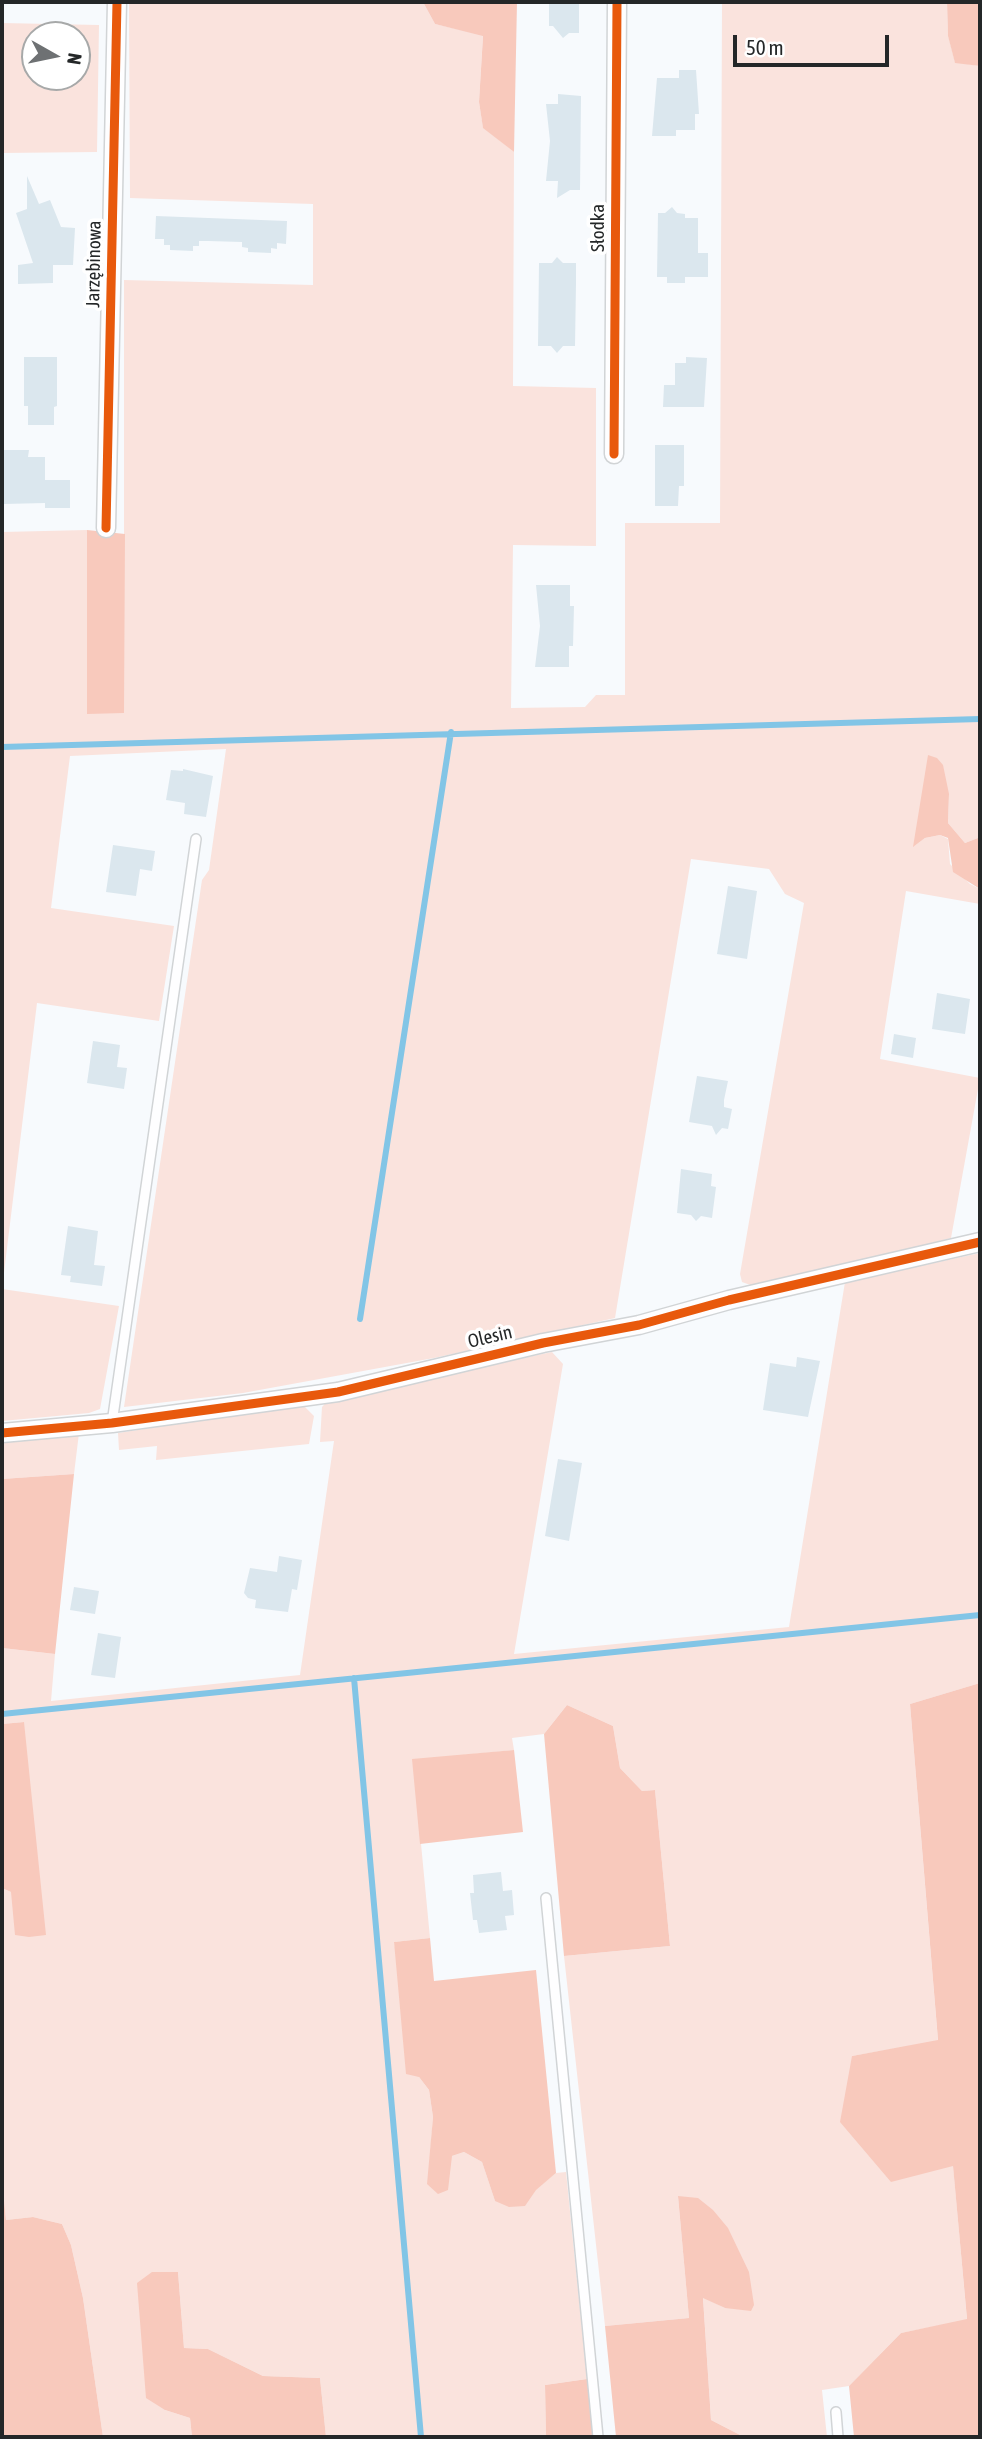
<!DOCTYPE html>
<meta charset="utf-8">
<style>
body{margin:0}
#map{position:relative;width:982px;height:2439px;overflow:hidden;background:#f7fafd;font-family:"Asap Condensed",sans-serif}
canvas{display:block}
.frame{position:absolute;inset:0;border:4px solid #242728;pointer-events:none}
.north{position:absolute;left:21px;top:21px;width:70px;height:70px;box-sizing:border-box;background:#fff;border:2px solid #a7a9a9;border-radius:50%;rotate:99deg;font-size:19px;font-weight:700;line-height:28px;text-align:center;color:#242728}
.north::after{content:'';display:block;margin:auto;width:24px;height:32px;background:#6e7173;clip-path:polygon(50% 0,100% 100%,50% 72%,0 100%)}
.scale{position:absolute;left:733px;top:35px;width:156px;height:32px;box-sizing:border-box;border:4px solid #242728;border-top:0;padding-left:9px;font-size:21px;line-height:24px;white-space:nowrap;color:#242728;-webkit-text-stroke:5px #fff;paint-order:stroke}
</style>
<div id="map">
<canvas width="982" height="2439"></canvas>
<div class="frame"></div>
<div class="north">N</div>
<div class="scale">50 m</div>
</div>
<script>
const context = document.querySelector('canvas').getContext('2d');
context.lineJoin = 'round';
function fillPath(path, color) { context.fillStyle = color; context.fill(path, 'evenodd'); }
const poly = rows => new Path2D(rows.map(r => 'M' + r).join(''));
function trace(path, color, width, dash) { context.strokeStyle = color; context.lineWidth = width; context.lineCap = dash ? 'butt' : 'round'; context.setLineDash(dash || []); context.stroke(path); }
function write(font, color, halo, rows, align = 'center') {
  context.font = font + ' "Asap Condensed",sans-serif'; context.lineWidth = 7; context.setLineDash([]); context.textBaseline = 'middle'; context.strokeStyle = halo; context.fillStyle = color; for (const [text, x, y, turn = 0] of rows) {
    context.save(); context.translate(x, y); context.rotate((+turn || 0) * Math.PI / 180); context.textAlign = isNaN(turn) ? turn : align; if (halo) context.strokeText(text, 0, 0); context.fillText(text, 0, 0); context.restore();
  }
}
fillPath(poly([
 [129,2,423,2,435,24,483,35,479,102,483,127,514,152,513,386,596,388,596,546,513,545,511,708,585,707,596,695,625,695,625,523,720,523,722,2,947,2,948,35,955,62,980,66,980,833,978,838,965,843,948,823,949,794,914,846,925,838,940,835,948,839,950,864,970,884,980,889,980,904,906,891,880,1059,980,1078,951,1238,756,1287,742,1282,740,1274,804,903,785,894,769,869,691,859,615,1318,434,1358,243,1393,124,1407,202,880,209,870,226,749,70,756,51,908,174,926,159,1021,37,1003,2,1289,119,1306,100,1409,89,1413,2,1421,2,532,87,530,87,713,124,713,124,280,313,285,313,204,130,198],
 [2,23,99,25,97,152,2,153],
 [35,35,77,35,77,77,35,77],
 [980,1253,980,1683,910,1704,938,2041,852,2056,953,2165,967,2320,901,2333,849,2386,822,2390,827,2437,744,2437,711,2420,703,2297,725,2308,678,2196,689,2318,605,2326,564,1956,670,1946,655,1790,642,1791,620,1768,613,1726,567,1705,544,1734,512,1738,514,1750,413,1760,430,1938,394,1942,419,2077,429,2090,433,2117,428,2184,452,2156,464,2152,482,2162,495,2201,535,2190,556,2173,566,2172,587,2379,545,2385,546,2437,326,2437,320,2378,263,2376,208,2349,184,2348,178,2272,165,2410,190,2418,192,2437,103,2437,83,2298,71,2245,62,2224,33,2217,6,2220,2,2177,2,1888,11,1892,24,1722,2,1724,2,1648,55,1654,51,1701,300,1675,334,1441,320,1442,322,1407,330,1398,552,1352,563,1364,514,1654,789,1627,845,1282],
 [296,1406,305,1407,314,1416,309,1444,156,1460,157,1446,119,1450,118,1433],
 [79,1433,74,1474,2,1479,2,1442]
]), '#fae3dd');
fillPath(poly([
 [423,2,517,2,514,152,483,128,479,102,483,36,435,24],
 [947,2,980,2,980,66,955,63,948,36],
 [87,530,125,534,124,713,87,714],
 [928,755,937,758,943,765,949,794,948,823,965,843,978,838,980,833,980,889,953,872,948,838,940,835,925,838,913,847],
 [74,1474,55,1654,2,1648,2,1479],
 [980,1683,980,2437,854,2437,849,2386,901,2333,967,2319,953,2166,891,2182,840,2122,852,2056,938,2040,910,1704],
 [567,1705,613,1726,620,1768,642,1791,655,1790,670,1946,564,1956,544,1734],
 [24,1722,46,1935,29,1937,15,1935,11,1892,2,1888,2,1724],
 [514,1750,523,1832,420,1844,412,1759],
 [430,1938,434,1981,536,1970,556,2173,536,2190,525,2206,509,2207,495,2201,482,2162,464,2152,452,2156,448,2190,438,2194,427,2184,433,2117,429,2090,419,2077,406,2074,394,1942],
 [2,2177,6,2220,33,2217,62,2224,71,2245,83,2298,103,2437,2,2437],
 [678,2196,698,2198,713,2210,728,2228,749,2272,754,2305,751,2311,725,2308,703,2298,711,2420,744,2437,616,2437,605,2326,689,2318],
 [152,2272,178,2272,184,2348,208,2349,263,2376,320,2378,326,2437,192,2437,190,2418,165,2410,146,2398,137,2283],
 [587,2379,593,2437,546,2437,545,2385]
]), '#f8c9bc');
trace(poly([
 [2,747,980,719],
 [360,1319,451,732],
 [354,1678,421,2437],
 [2,1714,980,1615]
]), '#82c5e6', 6);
fillPath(poly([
 [549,2,579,2,579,33,569,33,563,38,553,26,549,26],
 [679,70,696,70,699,114,695,114,695,130,676,130,676,136,652,136,657,78,679,78],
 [558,94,581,96,580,190,570,190,557,198,558,181,546,181,550,141,546,104,558,104],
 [27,176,39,204,50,200,61,227,75,228,73,265,53,265,53,283,18,284,18,265,33,263,16,213,27,209],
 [672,207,677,213,685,214,685,218,698,218,698,253,708,253,708,277,685,277,685,283,667,283,667,277,657,277,658,213,665,213],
 [156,216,287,221,286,244,277,243,277,249,271,248,271,253,248,252,248,248,242,247,242,242,208,241,199,241,199,246,193,246,193,251,170,250,170,245,164,245,164,239,155,239],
 [557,257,563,263,576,263,576,283,575,346,563,346,557,353,551,346,538,346,539,263,552,263],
 [24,357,57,357,57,406,54,407,54,425,28,425,28,406,24,406],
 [686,357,707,358,704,407,663,407,664,385,675,385,675,363,686,363],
 [655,445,684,445,684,486,679,486,678,506,655,506],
 [4,450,29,450,28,457,45,457,45,480,70,480,70,508,45,508,45,503,4,504],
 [536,585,570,585,570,606,574,606,573,646,569,646,569,667,535,667,540,626],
 [183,769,213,776,206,817,184,814,185,803,166,800,171,770,183,771],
 [113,845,155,851,152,871,140,869,136,896,106,892],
 [728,886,757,891,747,959,717,954],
 [937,993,970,999,965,1034,932,1029],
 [894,1034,916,1038,913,1058,891,1054],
 [93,1041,120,1045,117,1067,127,1068,124,1089,87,1083],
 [697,1076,728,1081,724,1100,724,1107,732,1109,728,1129,722,1128,716,1135,712,1126,689,1122],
 [681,1169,712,1174,711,1186,716,1187,712,1218,701,1216,696,1221,691,1215,677,1213],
 [68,1226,98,1231,94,1265,105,1266,102,1286,70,1282,71,1276,61,1275],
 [797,1357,820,1361,808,1417,763,1410,770,1363,796,1367],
 [558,1459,582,1463,569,1541,545,1536],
 [279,1556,302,1560,297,1590,292,1589,288,1612,255,1608,256,1600,248,1598,244,1593,250,1568,277,1572],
 [74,1587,99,1591,95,1614,70,1610],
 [98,1633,121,1637,115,1678,91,1675],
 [501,1872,503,1891,512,1890,514,1915,505,1916,507,1930,479,1933,477,1920,473,1920,470,1893,474,1893,473,1875]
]), '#dbe7ee');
const lane = poly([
 [112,1423,196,839],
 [546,1898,598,2437],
 [836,2412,838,2437]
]);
const street = poly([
 [614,454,617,2],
 [106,528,117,2],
 [2,1433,112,1423,338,1392,543,1343,639,1325,729,1300,980,1242]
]);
trace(lane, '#d1d4d6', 12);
trace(street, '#d1d4d6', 21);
trace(lane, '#fefeff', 9);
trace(street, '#fefeff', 18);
trace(poly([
 [614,454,617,2],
 [106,528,117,2],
 [2,1433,112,1423,338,1392,543,1343,639,1325,729,1300,980,1242]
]), '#e8590c', 9);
write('19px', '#242728', '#fff', [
 ["Słodka",598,228,-90],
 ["Jarzębinowa",94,264,-89],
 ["Olesin",490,1337,-13]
]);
</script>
